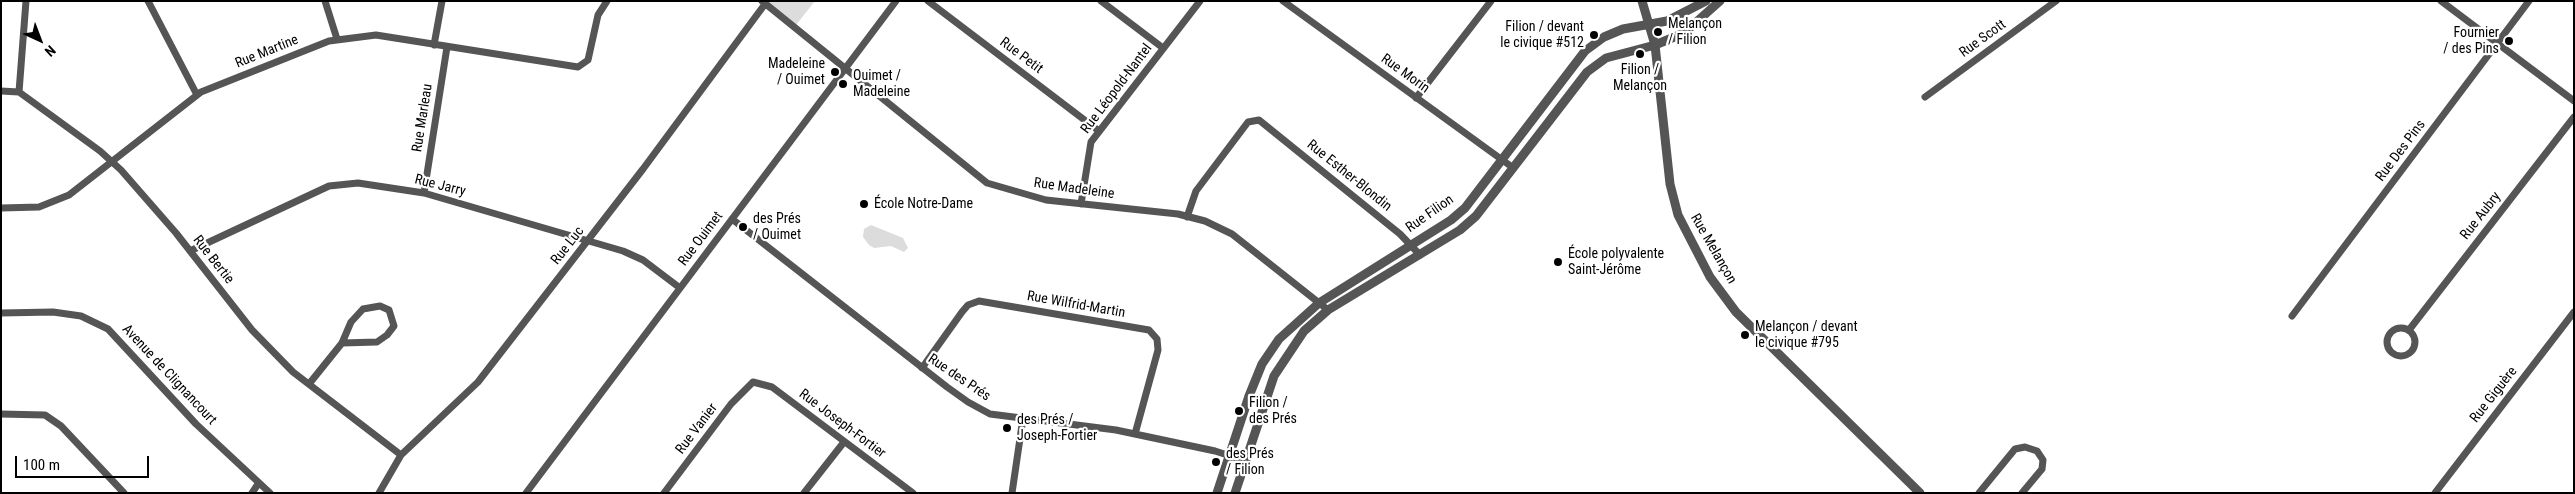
<!DOCTYPE html>
<meta charset="utf-8">
<style>
body{margin:0}
#map{position:relative;width:2575px;height:494px;overflow:hidden;background:#fff;font-family:"Roboto Condensed",sans-serif}
canvas{display:block}
.frame{position:absolute;inset:0;border:2px solid #000;pointer-events:none}
.north{position:absolute;left:15px;top:15px;width:50px;height:50px;-webkit-text-stroke:4px #fff;paint-order:stroke;rotate:137deg;font-size:14px;font-weight:700;line-height:20px;text-align:center;color:#000}
.north::after{content:'';display:block;margin:auto;width:18px;height:22px;background:#000;clip-path:polygon(50% 0,100% 100%,50% 72%,0 100%)}
.scale{position:absolute;left:15px;top:456px;width:134px;height:22px;box-sizing:border-box;border:2px solid #000;border-top:0;padding-left:6px;font-size:15px;line-height:18px;white-space:nowrap;color:#000;-webkit-text-stroke:4px #fff;paint-order:stroke}
</style>
<div id="map">
<canvas width="2575" height="494"></canvas>
<div class="frame"></div>
<div class="north">N</div>
<div class="scale">100 m</div>
</div>
<script>
const context = document.querySelector('canvas').getContext('2d');
context.lineJoin = 'round';
function fillPath(path, color) { context.fillStyle = color; context.fill(path, 'evenodd'); }
const poly = rows => new Path2D(rows.map(r => 'M' + r).join(''));
function trace(path, color, width, dash) { context.strokeStyle = color; context.lineWidth = width; context.lineCap = dash ? 'butt' : 'round'; context.setLineDash(dash || []); context.stroke(path); }
function write(font, color, halo, rows, align = 'center') {
  context.font = font + ' "Roboto Condensed",sans-serif'; context.lineWidth = 4.5; context.setLineDash([]); context.textBaseline = 'middle'; context.strokeStyle = halo; context.fillStyle = color; for (const [text, x, y, turn = 0] of rows) {
    context.save(); context.translate(x, y); context.rotate((+turn || 0) * Math.PI / 180); context.textAlign = isNaN(turn) ? turn : align; if (halo) context.strokeText(text, 0, 0); context.fillText(text, 0, 0); context.restore();
  }
}
fillPath(poly([
 [764,1,815,1,796,25],
 [871,225,903,238,908,248,904,252,891,246,874,248,869,245,863,237,864,229]
]), '#dcdcdc');
trace(poly([
 [148,1,197,95],
 [325,1,337,39],
 [762,1,987,183,1046,200,1178,214,1205,221,1232,234,1328,310],
 [928,1,1099,131],
 [1101,1,1163,48],
 [1283,1,1512,167],
 [2441,1,2574,101],
 [434,45,442,1],
 [1,91,19,92,100,151,121,170,176,233,252,330,293,372,401,455],
 [19,92,26,1],
 [1925,97,2056,1],
 [1416,98,1491,1],
 [424,193,447,47],
 [1081,204,1091,142,1200,1],
 [1,208,39,207,69,195,201,92,329,41,376,35,578,67,588,60,598,15,607,1],
 [1187,217,1196,191,1248,122,1259,120,1400,234,1420,255],
 [732,219,947,387,968,402,990,414,1116,430,1215,451,1246,461],
 [190,251,329,186,358,183,424,193,623,251,643,260,680,288],
 [1,313,53,312,81,316,108,329,196,424,270,493],
 [2292,316,2529,1],
 '2387 342a14 14 0 1 1 28 0a14 14 0 1 1-28 0Z',
 [2409,330,2574,117],
 [922,368,962,312,968,305,979,301,1149,330,1157,339,1158,350,1135,434],
 [309,384,342,343,351,322,363,309,380,306,389,310,394,326,387,335,377,342,342,343],
 [1,414,45,415,61,426,124,493],
 [252,493,258,484],
 [379,493,401,455,478,382,643,169,765,4],
 [526,493,896,1],
 [664,493,731,404,753,382,772,387,913,493],
 [804,493,844,442],
 [1012,493,1023,418],
 [1979,493,2015,449,2025,447,2037,451,2043,460,2042,469,2022,493],
 [2435,493,2574,312]
]), '#555', 7);
trace(poly([
 [1642,1,1655,45,1670,184,1678,215,1710,277,1736,312,1920,493],
 [1217,493,1249,396,1262,364,1279,339,1319,303,1451,220,1465,208,1585,51,1604,37,1623,29,1667,21,1706,1],
 [1235,493,1274,376,1304,331,1328,310,1460,230,1476,216,1587,72,1606,58,1655,45,1684,33,1720,1]
]), '#555', 9);
for (const [x, y, r, color] of [
 [1658,32,5,"#000"],
 [1594,35,5,"#000"],
 [2509,41,5,"#000"],
 [1640,54,5,"#000"],
 [835,72,5,"#000"],
 [843,84,5,"#000"],
 [864,204,5,"#000"],
 [743,227,5,"#000"],
 [1558,262,5,"#000"],
 [1745,335,5,"#000"],
 [1239,411,5,"#000"],
 [1007,428,5,"#000"],
 [1216,462,5,"#000"]
]) { const dot = new Path2D(); dot.arc(x, y, r, 0, 2 * Math.PI); context.fillStyle = color; context.fill(dot); trace(dot, '#fff', 2); }
write('14px', '#000', '#fff', [
 ["Melançon",1668,24],
 ["/ Filion",1668,40],
 ["Filion / devant",1584,27,"right"],
 ["le civique #512",1584,43,"right"],
 ["Fournier",2499,33,"right"],
 ["/ des Pins",2499,49,"right"],
 ["Madeleine",825,64,"right"],
 ["/ Ouimet",825,80,"right"],
 ["Filion /",1640,70,"center"],
 ["Melançon",1640,86,"center"],
 ["Ouimet /",853,76],
 ["Madeleine",853,92],
 ["École Notre-Dame",874,204],
 ["des Prés",753,219],
 ["/ Ouimet",753,235],
 ["École polyvalente",1568,254],
 ["Saint-Jérôme",1568,270],
 ["Melançon / devant",1755,327],
 ["le civique #795",1755,343],
 ["Filion /",1249,403],
 ["des Prés",1249,419],
 ["des Prés /",1017,420],
 ["Joseph-Fortier",1017,436],
 ["des Prés",1226,454],
 ["/ Filion",1226,470]
], 'left');
write('14px', '#000', '#fff', [
 ["Rue Scott",1983,39,-36],
 ["Rue Martine",267,52,-22],
 ["Rue Petit",1021,56,37],
 ["Rue Morin",1405,74,36],
 ["Rue Léopold-Nantel",1117,89,-53],
 ["Rue Marleau",423,118,-81],
 ["Rue Des Pins",2401,151,-53],
 ["Rue Esther-Blondin",1349,176,39],
 ["Rue Jarry",440,186,14],
 ["Rue Madeleine",1074,189,8],
 ["Rue Filion",1430,214,-35],
 ["Rue Aubry",2481,216,-52],
 ["Rue Ouimet",701,239,-53],
 ["Rue Luc",568,246,-52],
 ["Rue Melançon",1713,249,60],
 ["Rue Bertie",213,260,52],
 ["Rue Wilfrid-Martin",1076,305,10],
 ["Avenue de Clignancourt",169,375,47],
 ["Rue des Prés",959,378,34],
 ["Rue Giguère",2494,395,-52],
 ["Rue Joseph-Fortier",842,424,37],
 ["Rue Vanier",697,429,-53]
]);
</script>
